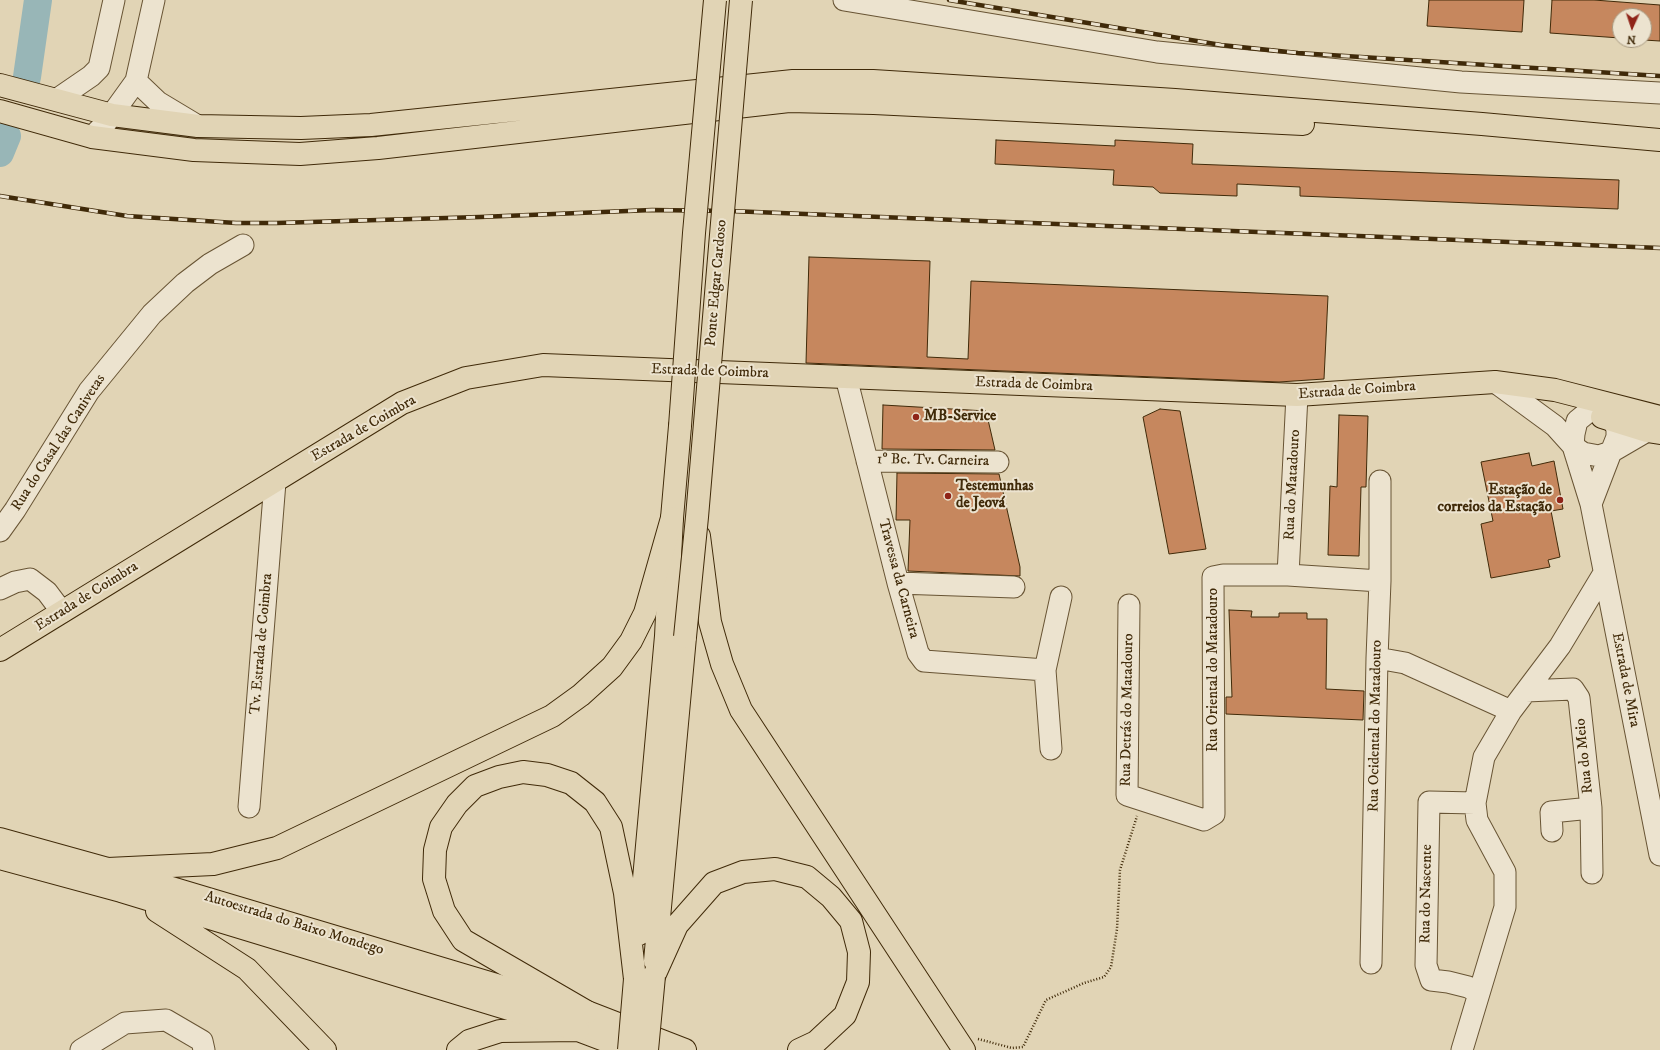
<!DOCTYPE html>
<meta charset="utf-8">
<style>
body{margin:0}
#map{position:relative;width:1660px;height:1050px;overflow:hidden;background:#e1d4b5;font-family:"IM FELL DW Pica",serif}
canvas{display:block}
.north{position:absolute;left:1612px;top:8px;width:40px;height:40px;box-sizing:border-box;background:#ece3cf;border:1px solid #a79980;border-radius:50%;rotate:183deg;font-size:11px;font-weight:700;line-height:16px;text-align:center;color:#402a09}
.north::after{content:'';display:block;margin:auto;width:14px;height:18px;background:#8f2418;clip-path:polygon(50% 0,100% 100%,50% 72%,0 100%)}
</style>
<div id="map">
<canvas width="1660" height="1050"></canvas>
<div class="north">N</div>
</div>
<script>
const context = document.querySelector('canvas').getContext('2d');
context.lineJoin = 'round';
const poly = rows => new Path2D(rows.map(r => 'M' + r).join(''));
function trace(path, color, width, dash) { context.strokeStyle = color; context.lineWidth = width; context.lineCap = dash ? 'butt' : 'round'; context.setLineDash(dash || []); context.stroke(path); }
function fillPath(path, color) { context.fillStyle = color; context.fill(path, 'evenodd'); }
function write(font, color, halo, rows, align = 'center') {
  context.font = font + ' "IM FELL DW Pica",serif'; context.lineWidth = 4; context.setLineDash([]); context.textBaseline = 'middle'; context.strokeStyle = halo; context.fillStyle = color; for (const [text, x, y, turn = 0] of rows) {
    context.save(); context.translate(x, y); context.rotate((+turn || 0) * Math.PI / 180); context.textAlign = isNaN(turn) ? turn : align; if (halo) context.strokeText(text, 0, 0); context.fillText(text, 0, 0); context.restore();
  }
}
trace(poly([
 [27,77,38,0],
 [0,153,7,136]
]), '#98b6b7', 28);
const building = poly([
 [1429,0,1524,0,1522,32,1427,26,1429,0],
 [1552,0,1594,0,1660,5,1660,41,1644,40,1644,16,1620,16,1620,38,1550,33,1552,0],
 [996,140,1115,146,1115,140,1193,144,1192,164,1619,180,1618,209,1300,196,1300,187,1237,184,1237,196,1160,193,1153,187,1113,185,1114,170,995,164,996,140],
 [809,257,930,261,927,357,968,359,971,281,1328,296,1324,379,1279,382,806,363,809,257],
 [883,405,986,411,995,450,882,449,883,405],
 [1160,409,1180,411,1206,549,1169,554,1143,417,1160,409],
 [1339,415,1368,416,1366,487,1361,487,1359,556,1328,555,1330,486,1337,487,1339,415],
 [1529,453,1532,466,1554,461,1563,509,1551,511,1560,557,1548,560,1550,567,1491,578,1481,524,1493,521,1481,462,1529,453],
 [897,473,999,474,1020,567,1020,576,908,571,910,520,896,520,897,473],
 [1229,610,1252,611,1251,617,1279,617,1279,613,1307,613,1307,619,1327,619,1326,689,1364,691,1363,720,1226,714,1226,697,1232,697,1229,610]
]);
fillPath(building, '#c6875e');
trace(building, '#402a09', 1);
const minor = poly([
 [844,0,1157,52,1461,82,1660,93],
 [136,81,158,102,198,126],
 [56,100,91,76,99,68,114,0],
 [92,137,105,124,136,81,154,0],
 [846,377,898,583,918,653,924,661,1045,670],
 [1495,382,1555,426,1573,446,1591,504,1660,855],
 [1588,412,1577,421,1574,434,1573,446,1583,453,1599,456,1611,452,1617,437,1617,429,1613,420],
 [867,461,998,462],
 [1591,504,1611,452,1647,431],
 [0,531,15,510,89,391,152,314,185,283,210,264,243,245],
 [1288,575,1297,395],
 [1380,581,1380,481],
 [898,583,1014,587],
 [0,589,15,582,30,579,47,592,62,612],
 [1129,605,1127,795,1204,820,1214,814,1213,577,1223,575,1288,575,1380,581,1377,658,1371,963],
 [1377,658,1405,663,1511,711],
 [1526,691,1573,689,1579,698,1591,808,1592,873],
 [1051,749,1045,670,1061,597],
 [1475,803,1429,802,1426,965,1431,980,1448,982,1468,987,1479,993],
 [249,807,275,482],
 [1552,831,1551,812,1591,808],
 [81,1050,125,1023,166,1020,202,1041,204,1050],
 [1462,1050,1505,907,1505,872,1477,820,1475,803,1484,757,1511,711,1560,646,1604,573]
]);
const major = poly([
 [0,85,112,115,198,126,301,128,371,125,793,81,873,81,1175,100,1482,124,1660,140],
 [0,111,92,137,194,150,300,154,378,148,789,101,874,103,1303,124],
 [1602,417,1647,431,1660,433],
 [699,536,710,622,722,664,741,710,964,1050],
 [0,650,402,403,466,378,543,365,1297,395,1495,382,1555,390,1660,417],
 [639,934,666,636,672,518,680,426],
 [655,961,685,637],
 [654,976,677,925,714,883,743,872,775,869,807,877,831,897,851,921,859,952,858,982,845,1015,816,1042,799,1050],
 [635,979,625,893,611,827,595,802,571,783,547,775,523,772,499,777,475,786,457,804,441,827,435,850,434,879,444,911,463,940,587,1012,685,1050],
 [458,1050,469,1041,500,1031,578,1030,631,1050]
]);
const highway = poly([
 [0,839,108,869,587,1012],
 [0,858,121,891,578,1030],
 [108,869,213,864,277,848,552,716,581,695,612,667,631,641,645,613,672,518],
 [157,911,247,969,325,1050]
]);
trace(minor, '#685434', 23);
trace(major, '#402a09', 24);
trace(highway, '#402a09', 24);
trace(poly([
 [978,1039,1012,1048,1023,1047,1046,1000,1084,983,1104,977,1111,967,1117,929,1120,870,1137,816]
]), '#402a09', 2.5, [1, 2]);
trace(minor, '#ece3cf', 21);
trace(major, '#e1d4b5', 22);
trace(highway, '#e1d4b5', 22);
const rail = poly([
 [949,0,1221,45,1298,53,1660,76],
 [0,196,127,216,236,223,277,223,480,217,652,210,730,211,1660,248]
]);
trace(rail, '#402a09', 4.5);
trace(rail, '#ece3cf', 3, [9]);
const majorBridge = poly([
 [680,426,694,233,715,0],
 [685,637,697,517,741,0],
 [629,1050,635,979],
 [647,1050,654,976]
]);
trace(majorBridge, '#402a09', 24, []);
trace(majorBridge, '#e1d4b5', 22);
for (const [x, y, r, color] of [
 [916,417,4,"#8f2418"],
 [948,496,4,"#8f2418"],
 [1560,500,4,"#8f2418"]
]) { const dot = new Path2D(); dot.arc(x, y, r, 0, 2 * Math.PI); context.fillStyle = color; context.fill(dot); trace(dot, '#ece3cf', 1.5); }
write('15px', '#402a09', '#ece3cf', [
 ["Ponte Edgar Cardoso",717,283,-85],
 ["Estrada de Coimbra",710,372,2],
 ["Estrada de Coimbra",1034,385,2],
 ["Estrada de Coimbra",1357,391,-4],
 ["Estrada de Coimbra",364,429,-30],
 ["Rua do Casal das Canivetas",59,443,-57],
 ["1º Bc. Tv. Carneira",933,461,1],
 ["Rua do Matadouro",1293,485,-87],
 ["Travessa da Carneira",898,579,75],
 ["Estrada de Coimbra",87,597,-32],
 ["Tv. Estrada de Coimbra",262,644,-85],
 ["Rua Oriental do Matadouro",1214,670,-90],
 ["Estrada de Mira",1625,680,79],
 ["Rua Detrás do Matadouro",1128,710,-89],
 ["Rua Ocidental do Matadouro",1376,726,-89],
 ["Rua do Meio",1585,756,-96],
 ["Rua do Nascente",1427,894,-89],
 ["Autoestrada do Baixo Mondego",294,924,17]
]);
write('bold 15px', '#402a09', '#ece3cf', [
 ["MB-Service",924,417],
 ["Testemunhas",956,487],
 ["de Jeová",956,504],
 ["Estação de",1552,491,"right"],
 ["correios da Estação",1552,508,"right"]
], 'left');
</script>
